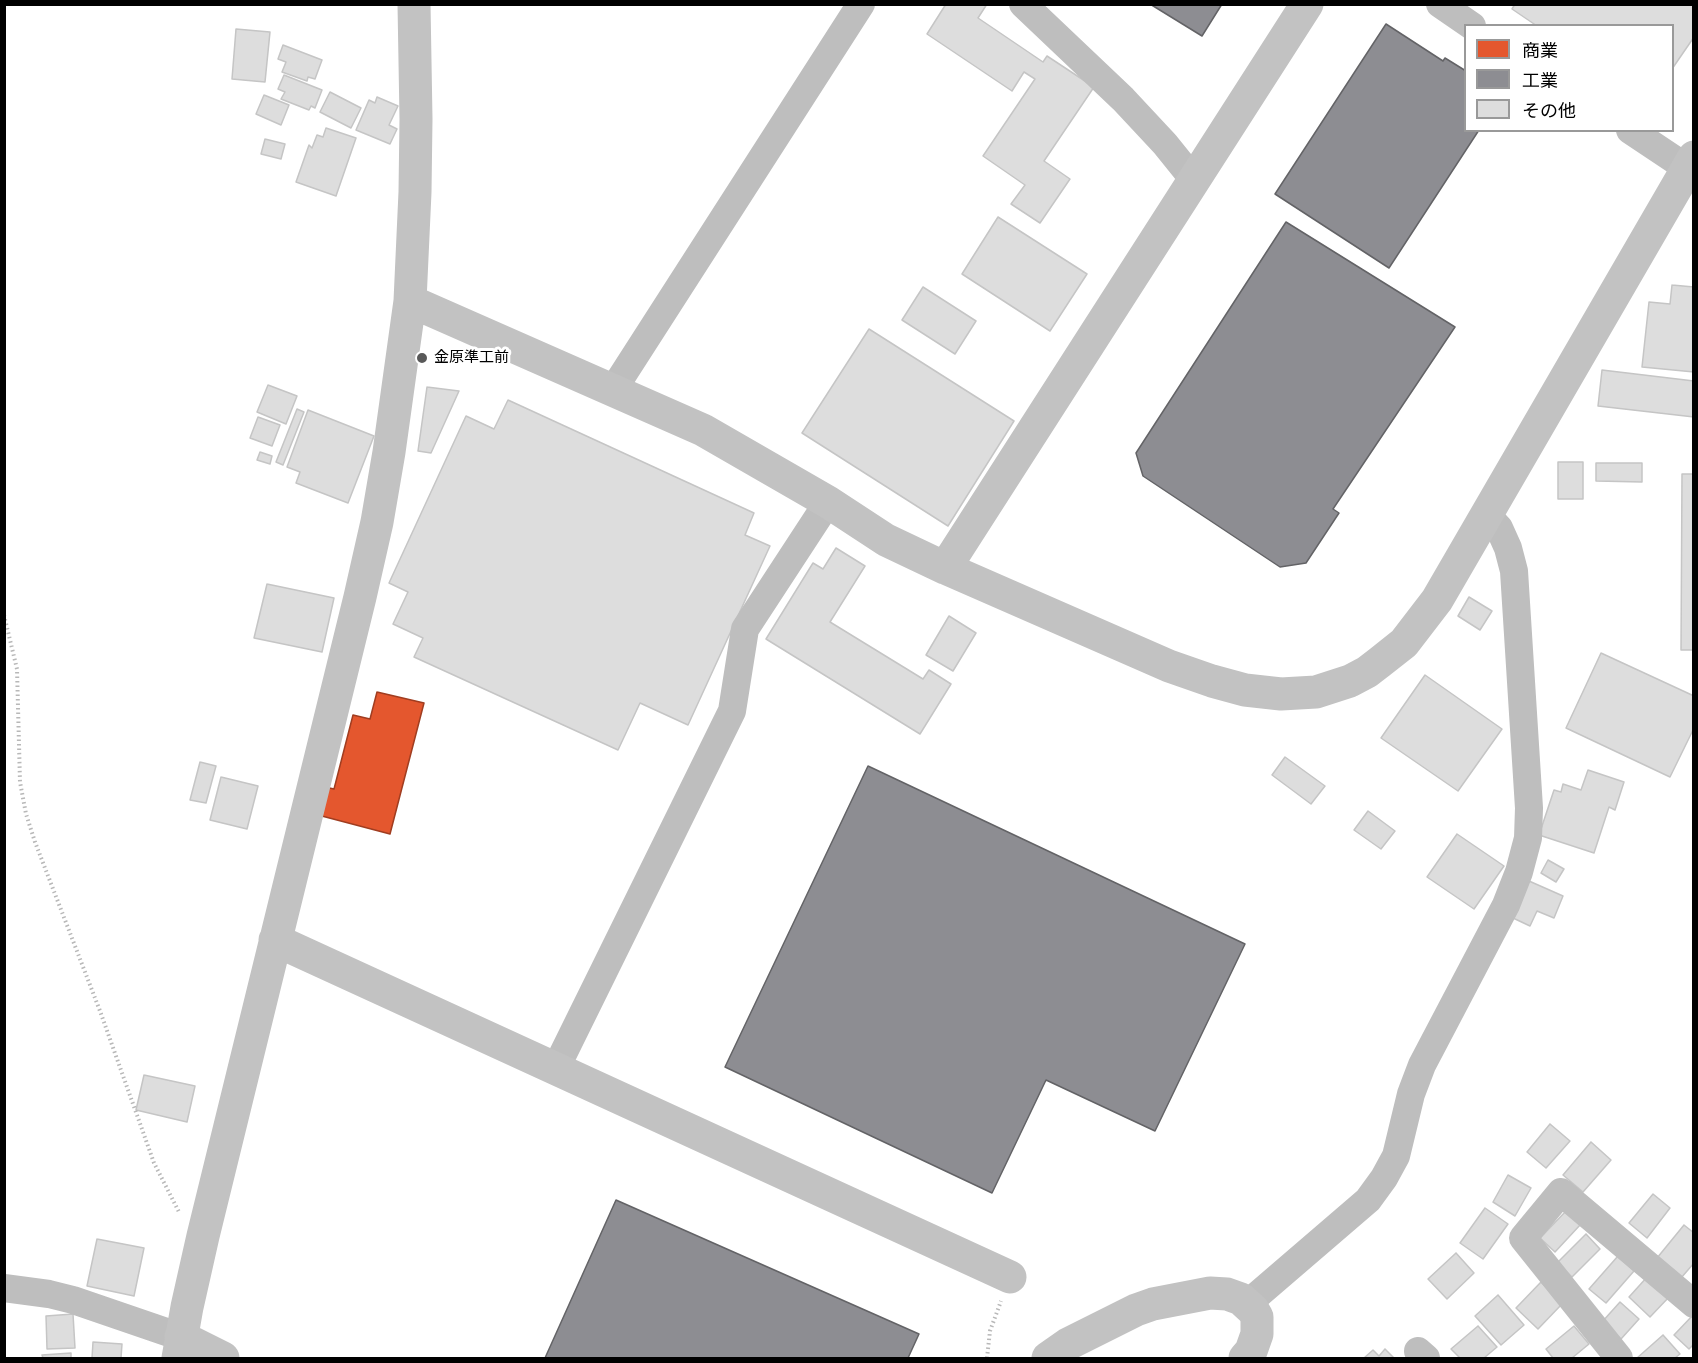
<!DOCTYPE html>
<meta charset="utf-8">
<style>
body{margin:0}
#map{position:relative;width:1698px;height:1363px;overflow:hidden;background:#fff;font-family:Arial,"Noto Sans JP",sans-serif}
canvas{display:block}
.frame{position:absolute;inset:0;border:6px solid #000;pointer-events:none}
.legend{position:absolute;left:1464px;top:24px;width:210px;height:108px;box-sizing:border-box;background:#fff;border:2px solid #999;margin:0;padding:8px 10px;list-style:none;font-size:18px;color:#000}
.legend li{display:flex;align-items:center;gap:12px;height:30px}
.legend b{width:30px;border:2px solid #999}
</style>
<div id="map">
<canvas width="1698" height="1363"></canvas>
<div class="frame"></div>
<ul class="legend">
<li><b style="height:16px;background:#e4572e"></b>商業</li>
<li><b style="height:16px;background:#8d8d92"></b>工業</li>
<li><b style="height:16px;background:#ddd"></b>その他</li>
</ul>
</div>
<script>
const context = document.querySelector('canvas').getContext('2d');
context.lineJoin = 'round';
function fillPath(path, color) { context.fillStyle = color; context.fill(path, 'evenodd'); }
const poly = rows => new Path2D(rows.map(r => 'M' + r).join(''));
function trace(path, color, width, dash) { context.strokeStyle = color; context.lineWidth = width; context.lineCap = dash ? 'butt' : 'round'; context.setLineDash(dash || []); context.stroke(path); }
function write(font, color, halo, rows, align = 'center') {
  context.font = font + ' Arial,"Noto Sans JP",sans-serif'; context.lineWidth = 6; context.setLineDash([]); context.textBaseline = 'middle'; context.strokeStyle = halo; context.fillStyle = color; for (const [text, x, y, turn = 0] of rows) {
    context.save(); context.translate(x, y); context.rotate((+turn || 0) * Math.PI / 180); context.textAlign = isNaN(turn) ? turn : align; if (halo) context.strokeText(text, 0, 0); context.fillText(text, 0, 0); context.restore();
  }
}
const shops = poly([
 [377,692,424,703,390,834,318,815,325,787,334,789,353,715,370,719,377,692]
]);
fillPath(shops, '#e4572e');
trace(shops, '#a03d20', 1.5);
const industry = poly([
 [1150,4,1222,4,1202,36,1150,4],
 [1386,24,1443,61,1445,58,1466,71,1466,130,1479,130,1389,268,1275,194,1386,24],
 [1286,222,1455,327,1333,509,1339,513,1306,563,1280,567,1143,476,1136,453,1286,222],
 [868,766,1245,944,1155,1131,1046,1080,992,1193,725,1067,868,766],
 [616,1200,919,1334,908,1358,545,1358,616,1200]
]);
fillPath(industry, '#8d8d92');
trace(industry, '#636366', 1.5);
const building = poly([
 [946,4,987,4,978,18,1043,62,1047,56,1094,87,1044,161,1070,179,1040,223,1011,204,1025,185,983,156,1035,79,1024,72,1012,91,927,34,946,4],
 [1515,4,1694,4,1694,37,1672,69,1672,26,1537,26,1512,9,1515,4],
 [236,29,270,32,265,82,232,79,236,29],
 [283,45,322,60,315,79,308,77,307,81,282,72,286,62,278,59,283,45],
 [284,75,322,90,315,108,311,106,309,110,281,99,285,92,278,89,284,75],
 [330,92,361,108,351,128,320,112,330,92],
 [264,95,289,105,281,125,256,114,264,95],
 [377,97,398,106,389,125,397,129,390,144,356,130,369,100,375,103,377,97],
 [326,128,356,138,336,196,296,182,309,145,312,148,317,135,323,137,326,128],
 [265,139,285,144,281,159,261,154,265,139],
 [998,217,1087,274,1050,331,962,274,998,217],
 [1672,285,1694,287,1694,372,1642,367,1649,302,1670,304,1672,285],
 [923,287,976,321,955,354,902,320,923,287],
 [869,329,1014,421,948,526,802,433,869,329],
 [1602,370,1694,381,1694,417,1598,406,1602,370],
 [268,385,297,396,286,424,257,412,268,385],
 [427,387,459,391,431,453,418,451,427,387],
 [508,400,754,513,745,535,770,546,688,725,640,703,618,750,414,657,423,638,393,624,408,592,389,583,466,416,494,429,508,400],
 [297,409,304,412,283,465,276,462,297,409],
 [308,410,374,436,348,503,296,483,300,472,287,467,308,410],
 [258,417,280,425,272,446,250,438,258,417],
 [260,452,272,456,270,464,257,460,260,452],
 [1558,462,1583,462,1583,499,1558,499,1558,462],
 [1596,463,1642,463,1642,482,1596,481,1596,463],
 [1682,474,1694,474,1694,650,1681,650,1682,474],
 [836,548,865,566,830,622,923,679,929,670,951,684,920,734,766,639,813,563,823,569,836,548],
 [267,584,334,598,322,652,254,638,267,584],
 [1469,597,1492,611,1480,630,1458,616,1469,597],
 [949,616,976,633,953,671,926,655,949,616],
 [1601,653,1694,696,1694,728,1670,777,1566,728,1601,653],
 [1425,675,1502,729,1458,791,1381,738,1425,675],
 [1285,757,1325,786,1311,804,1272,775,1285,757],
 [200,762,216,766,206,803,190,800,200,762],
 [1588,770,1624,782,1615,810,1609,807,1594,853,1539,835,1554,790,1561,792,1563,784,1581,790,1588,770],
 [221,777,258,786,247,829,210,820,221,777],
 [1368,811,1395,831,1381,849,1354,830,1368,811],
 [1457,834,1504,866,1474,909,1427,877,1457,834],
 [1548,860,1564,869,1556,882,1541,873,1548,860],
 [1529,881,1563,896,1554,918,1537,911,1530,926,1513,918,1529,881],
 [144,1075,195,1086,187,1122,136,1110,144,1075],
 [1550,1124,1570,1141,1546,1168,1527,1152,1550,1124],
 [1591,1142,1611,1160,1583,1192,1563,1175,1591,1142],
 [1508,1175,1531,1188,1515,1216,1493,1202,1508,1175],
 [1653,1194,1670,1208,1647,1238,1629,1223,1653,1194],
 [1485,1208,1508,1224,1483,1259,1460,1243,1485,1208],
 [1567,1210,1581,1224,1555,1252,1540,1238,1567,1210],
 [1684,1225,1694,1233,1694,1263,1681,1278,1657,1258,1684,1225],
 [1586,1234,1600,1249,1572,1277,1557,1263,1586,1234],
 [97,1239,144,1248,134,1296,87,1286,97,1239],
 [1456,1253,1474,1273,1447,1299,1428,1279,1456,1253],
 [1618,1256,1634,1271,1606,1303,1589,1289,1618,1256],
 [1648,1276,1670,1296,1650,1317,1629,1297,1648,1276],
 [1541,1282,1562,1304,1538,1329,1516,1308,1541,1282],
 [1498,1295,1524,1325,1501,1345,1475,1316,1498,1295],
 [1620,1302,1639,1319,1621,1339,1602,1322,1620,1302],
 [73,1314,75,1348,47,1349,46,1316,73,1314],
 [1694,1314,1694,1344,1689,1349,1674,1335,1694,1314],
 [1478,1326,1497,1347,1484,1358,1460,1358,1451,1349,1478,1326],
 [1574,1326,1589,1344,1572,1358,1553,1358,1546,1349,1574,1326],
 [1663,1335,1680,1354,1675,1358,1637,1358,1663,1335],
 [93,1342,122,1344,121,1358,92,1358,93,1342],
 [1385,1349,1394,1358,1364,1358,1373,1350,1379,1356,1385,1349],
 [71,1353,71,1358,43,1358,42,1355,71,1353]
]);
fillPath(building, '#ddd');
trace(building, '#c5c5c5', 1.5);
trace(poly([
 [4,615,17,669,20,782,26,814,35,842,100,1011,154,1163,179,1212],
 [987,1358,990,1331,1001,1301]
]), '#b8b8b8', 4, [1.5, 3]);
trace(poly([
 [1023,4,1123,99,1165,144,1194,180],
 [1440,4,1472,26],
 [1630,130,1687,168],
 [613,390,861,4],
 [556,1068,732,711,745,629,828,502],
 [4,1288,49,1294,73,1300,181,1337],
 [1247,1304,1368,1200,1384,1178,1396,1156,1411,1094,1422,1065,1506,905,1519,872,1528,838,1529,808,1514,571,1508,548,1499,528,1487,515],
 [1418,1351,1426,1358],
 [1619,1358,1523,1238,1561,1192,1694,1304]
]), '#bebebe', 28);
trace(poly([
 [410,301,703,430,828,502,886,540,945,568,1169,666,1212,681,1245,690,1281,694,1316,692,1350,681,1367,672,1380,662,1404,643,1437,600,1694,157],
 [945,568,1307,4],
 [275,940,1010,1277],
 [181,1337,223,1358],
 [178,1358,187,1307,203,1236,360,597,377,522,389,452,410,301,415,192,416,119,414,4],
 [1048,1358,1068,1344,1136,1310,1153,1304,1210,1293,1227,1294,1241,1299,1253,1310,1257,1317,1257,1334,1251,1351,1245,1358]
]), '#c2c2c2', 33);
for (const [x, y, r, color] of [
 [422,358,6,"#595959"]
]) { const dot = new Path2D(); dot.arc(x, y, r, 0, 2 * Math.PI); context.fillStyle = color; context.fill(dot); trace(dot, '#fff', 2); }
write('15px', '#000', '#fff', [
 ["金原準工前",434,358]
], 'left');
</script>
